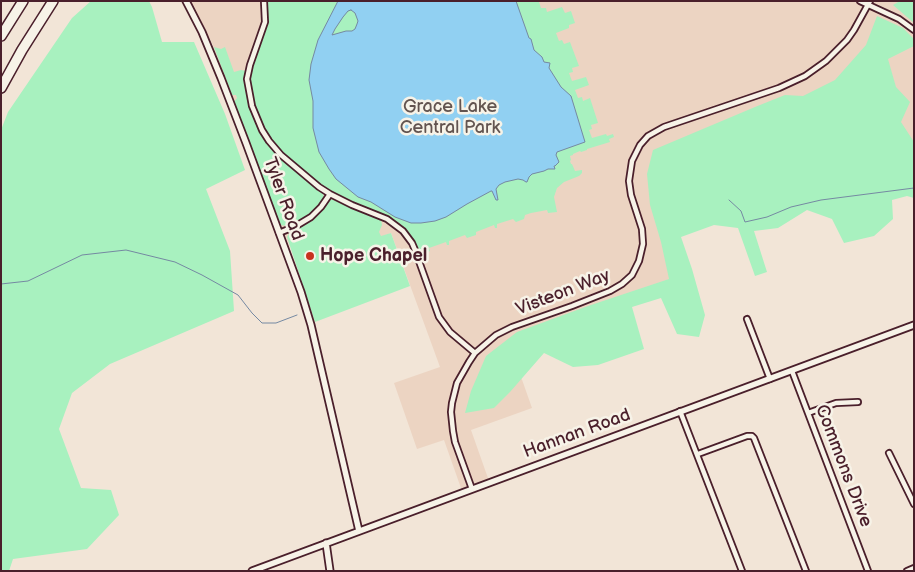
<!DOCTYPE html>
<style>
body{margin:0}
#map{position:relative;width:915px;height:572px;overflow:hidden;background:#f2e5d7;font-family:"Balsamiq Sans",sans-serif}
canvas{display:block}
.frame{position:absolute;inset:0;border:2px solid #4a1f2b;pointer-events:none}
</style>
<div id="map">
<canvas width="915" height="572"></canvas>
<div class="frame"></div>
</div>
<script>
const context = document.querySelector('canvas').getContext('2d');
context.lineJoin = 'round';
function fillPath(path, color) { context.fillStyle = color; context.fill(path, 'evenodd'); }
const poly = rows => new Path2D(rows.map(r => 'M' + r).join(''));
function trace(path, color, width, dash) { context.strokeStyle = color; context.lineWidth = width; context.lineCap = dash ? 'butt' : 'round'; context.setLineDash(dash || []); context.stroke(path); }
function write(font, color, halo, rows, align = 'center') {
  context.font = font + ' "Balsamiq Sans",sans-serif'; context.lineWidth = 5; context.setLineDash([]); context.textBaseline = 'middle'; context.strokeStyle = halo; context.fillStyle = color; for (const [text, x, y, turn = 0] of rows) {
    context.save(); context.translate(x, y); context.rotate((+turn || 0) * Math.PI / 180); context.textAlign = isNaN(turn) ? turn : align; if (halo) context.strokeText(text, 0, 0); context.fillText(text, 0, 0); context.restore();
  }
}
fillPath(poly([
 [190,1,914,1,914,151,660,228,678,281,508,340,532,408,471,430,489,481,462,491,444,440,417,449,394,383,440,367,391,233,381,237,290,247,267,192,212,43]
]), '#ecd4c2');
fillPath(poly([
 [91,1,149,1,152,7,162,42,194,42,225,114,245,170,206,189,230,251,234,311,110,364,72,393,59,429,81,488,111,490,119,515,87,549,13,559,9,571,1,571,1,130,8,112,72,18],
 [267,1,540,1,539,2,541,8,546,8,547,12,562,7,565,13,571,11,575,23,569,25,569,28,556,33,559,41,562,40,564,44,570,42,579,66,572,68,573,72,569,73,572,81,586,77,589,85,575,90,578,98,582,97,583,101,590,98,598,123,591,125,592,129,589,130,592,138,606,134,607,136,613,134,614,137,609,139,610,142,587,149,587,150,581,152,580,151,573,154,573,155,570,156,571,160,570,161,571,164,572,164,575,171,582,170,582,173,579,176,564,182,557,188,554,197,557,212,548,213,547,210,531,213,525,215,524,219,516,222,513,219,497,224,497,228,495,228,494,225,476,232,476,235,467,238,465,235,449,241,449,245,447,245,446,242,429,248,430,251,428,252,420,254,408,232,399,223,386,215,342,198,327,189,290,161,276,146,265,131,257,114,253,102,250,78,253,63,267,26,268,14],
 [900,1,914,1,914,23,893,5],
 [877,16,903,28,914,39,914,46,888,59,896,87,910,102,901,122,914,142,914,198,907,196,892,200,893,219,874,236,844,243,832,219,807,210,778,228,754,231,767,272,755,276,738,228,714,225,681,237,692,269,705,315,699,337,677,334,661,298,632,307,644,349,598,365,573,367,544,353,510,392,494,408,465,413,471,391,486,356,517,332,588,306,669,279,661,242,650,205,647,174,653,150,755,107,785,95,803,96,835,80,866,45],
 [214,47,221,49,225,47,234,72,241,70,246,71,245,89,250,108,260,131,270,146,284,162,323,193,324,198,318,206,310,215,300,221,287,226,281,225,267,192,234,102,237,98,236,95,232,95],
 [332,199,381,220,382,225,379,232,381,236,391,233,410,286,315,322,287,237,290,232,312,221,321,212,328,201]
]), '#a8f1bf');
const water = poly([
 [338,1,516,1,529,38,531,39,534,50,542,57,544,62,550,63,549,68,561,87,571,96,585,142,557,152,556,155,559,162,555,166,554,166,555,169,548,169,544,171,532,174,529,177,527,182,526,182,523,180,518,179,505,182,499,185,496,189,498,200,496,200,492,191,491,191,467,204,446,217,435,221,421,223,411,223,395,217,371,202,358,197,336,179,329,169,319,152,313,128,313,101,309,80,311,64,318,40,338,1],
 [351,10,355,13,358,21,357,24,355,29,352,31,346,31,332,35,335,29,343,17,348,11,351,10]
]);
fillPath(water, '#91d0f2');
trace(water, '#7589a2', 1);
trace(poly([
 [729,200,741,211,745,222,767,217,791,207,821,200,914,188],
 [1,284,28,281,82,255,126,250,175,262,202,275,238,295,252,313,262,323,276,323,297,315]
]), '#7589a2', 1);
const minor = poly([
 [264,1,265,22,250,65,247,79,252,106,262,130,269,141,281,155,319,187,330,194,352,205,387,219,403,231,412,243,415,250,439,317,450,332,475,353],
 [860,1,899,19,914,30],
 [279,233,296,226,311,217,321,207,330,194],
 [747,319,770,379],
 [792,371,868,571],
 [680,411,742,571],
 [808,413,836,403,858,402],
 [889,453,914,504],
 [698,454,747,436,752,436,754,438,806,571],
 [472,489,455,442,453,431,451,412,452,403,457,383,469,362,475,353,496,335,512,327,572,306,610,291,622,284,632,275,639,261,643,244,642,229,631,195,629,181,632,161,640,145,648,136,664,127,779,88,805,76,826,61,847,40,854,30,870,1],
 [907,571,914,568]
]);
const tertiary = poly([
 [186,1,202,32,221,78,246,143,301,292,311,325,359,531],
 [326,543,330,571],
 [252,571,914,325]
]);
const motorway = poly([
 [1,36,23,1],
 [1,88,22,50,53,1]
]);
trace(minor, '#4a1f2b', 8);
trace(tertiary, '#4a1f2b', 9);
trace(motorway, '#4a1f2b', 12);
trace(minor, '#f7f3e8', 4.5);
trace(tertiary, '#f7f3e8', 5.5);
trace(motorway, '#f7f3e8', 9);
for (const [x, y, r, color] of [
 [310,256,5,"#c8321e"]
]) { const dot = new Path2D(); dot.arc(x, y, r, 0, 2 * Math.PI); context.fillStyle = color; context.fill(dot); trace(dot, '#f7f3e8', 2); }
write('18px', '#625450', '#f7f3e8', [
 ["Grace Lake",450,107],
 ["Central Park",450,128]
]);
write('18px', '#4a1f2b', '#f7f3e8', [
 ["Tyler Road",283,199,70],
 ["Visteon Way",563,293,-21],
 ["Hannan Road",577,434,-20],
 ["Commons Drive",843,466,69]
]);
write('bold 18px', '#4a1f2b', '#f7f3e8', [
 ["Hope Chapel",320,256]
], 'left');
</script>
